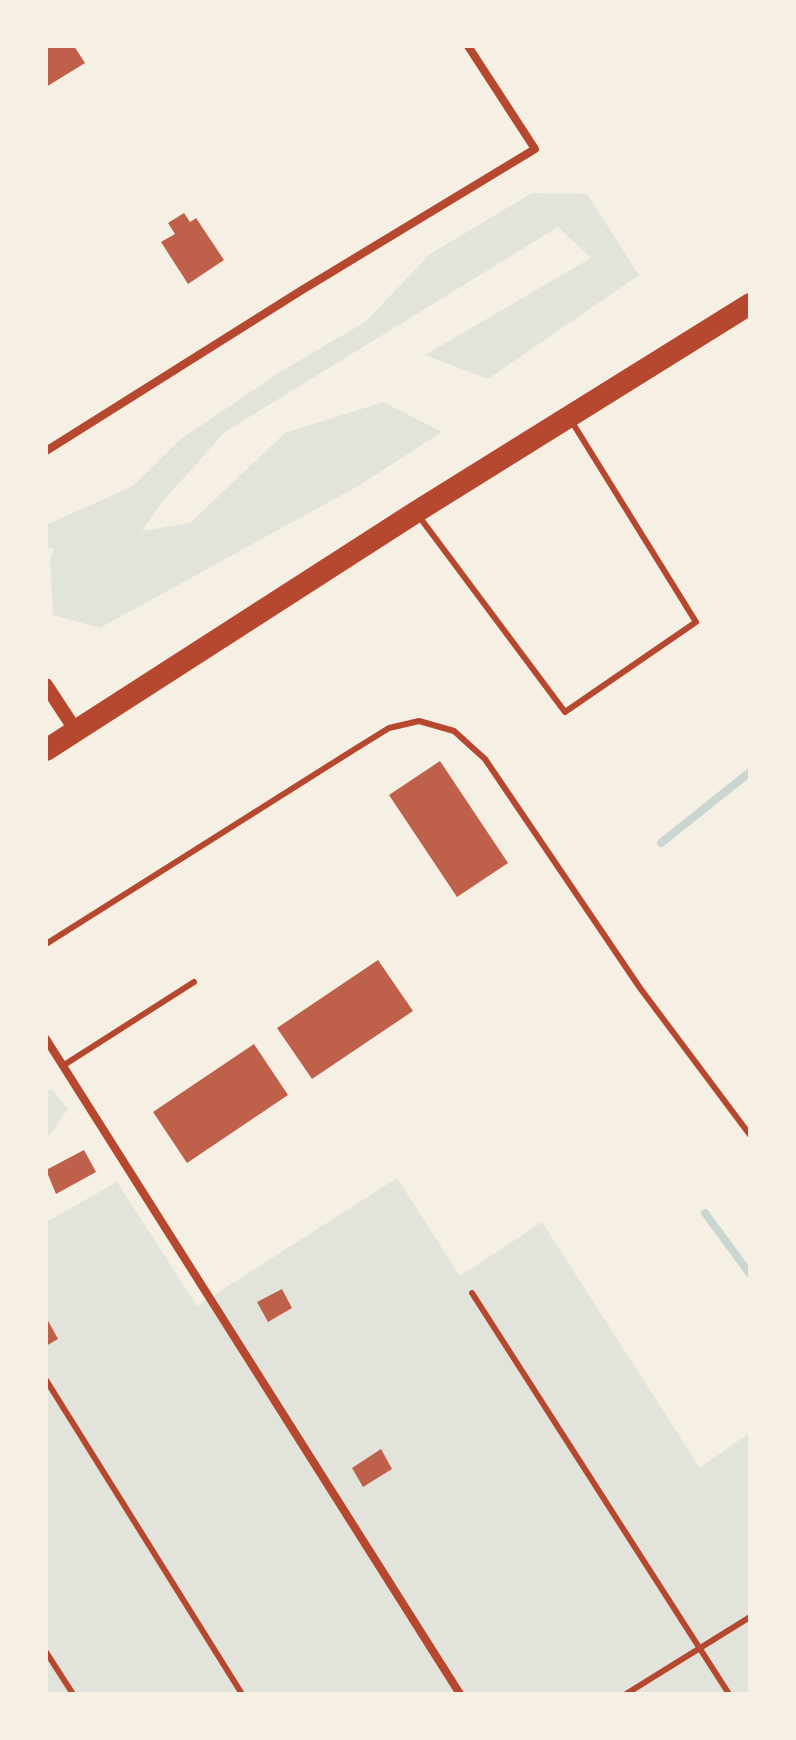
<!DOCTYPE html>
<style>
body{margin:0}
#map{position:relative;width:796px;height:1740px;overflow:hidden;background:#f6efe4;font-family:Montserrat,sans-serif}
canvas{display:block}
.frame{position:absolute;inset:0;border:48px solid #f6efe4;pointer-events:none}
</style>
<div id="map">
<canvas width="796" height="1740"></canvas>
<div class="frame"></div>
</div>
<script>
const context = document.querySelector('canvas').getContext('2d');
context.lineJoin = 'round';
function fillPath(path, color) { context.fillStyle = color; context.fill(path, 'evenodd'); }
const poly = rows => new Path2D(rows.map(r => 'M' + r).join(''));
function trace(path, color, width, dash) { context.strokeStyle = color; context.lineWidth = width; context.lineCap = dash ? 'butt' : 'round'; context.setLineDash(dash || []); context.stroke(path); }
fillPath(poly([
 [532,193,587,194,639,275,488,379,425,355,591,258,558,227,225,432,162,502,142,531,190,523,285,433,383,402,442,432,358,486,100,628,53,615,50,559,54,548,46,549,46,525,133,486,181,439,280,372,365,322,430,254],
 [51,1088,68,1109,46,1140,46,1093],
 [397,1178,460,1276,542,1222,700,1468,750,1432,750,1694,46,1694,46,1222,117,1182,197,1306]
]), '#e2e4dc');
trace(poly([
 [661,843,750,772],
 [705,1213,750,1274]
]), '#c9d6d2', 8);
fillPath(poly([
 [46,46,74,46,85,63,46,87],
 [184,213,190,222,196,218,224,260,188,284,161,242,175,234,168,223],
 [440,761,508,863,457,897,389,795],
 [378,960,413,1011,312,1079,277,1028],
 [254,1044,288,1095,187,1163,153,1112],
 [84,1150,96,1172,56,1194,46,1170],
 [282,1289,292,1308,268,1322,257,1302],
 [46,1317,58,1339,46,1346],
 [381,1449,392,1469,363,1487,352,1468]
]), '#bf614a');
trace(poly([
 [418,515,565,712,696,622,572,422],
 [46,944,355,749,389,728,419,721,454,731,485,759,640,988,750,1135],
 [64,1065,194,982],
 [472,1293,729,1694],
 [46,1380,242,1694],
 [46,1652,73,1694],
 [626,1694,750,1617]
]), '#b5482f', 6);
trace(poly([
 [46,451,302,290,535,149,468,46],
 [46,1039,460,1694]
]), '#b5482f', 8);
trace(poly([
 [46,685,76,731]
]), '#b5482f', 14);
trace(poly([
 [46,750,416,512,750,304]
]), '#b5482f', 22);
</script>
